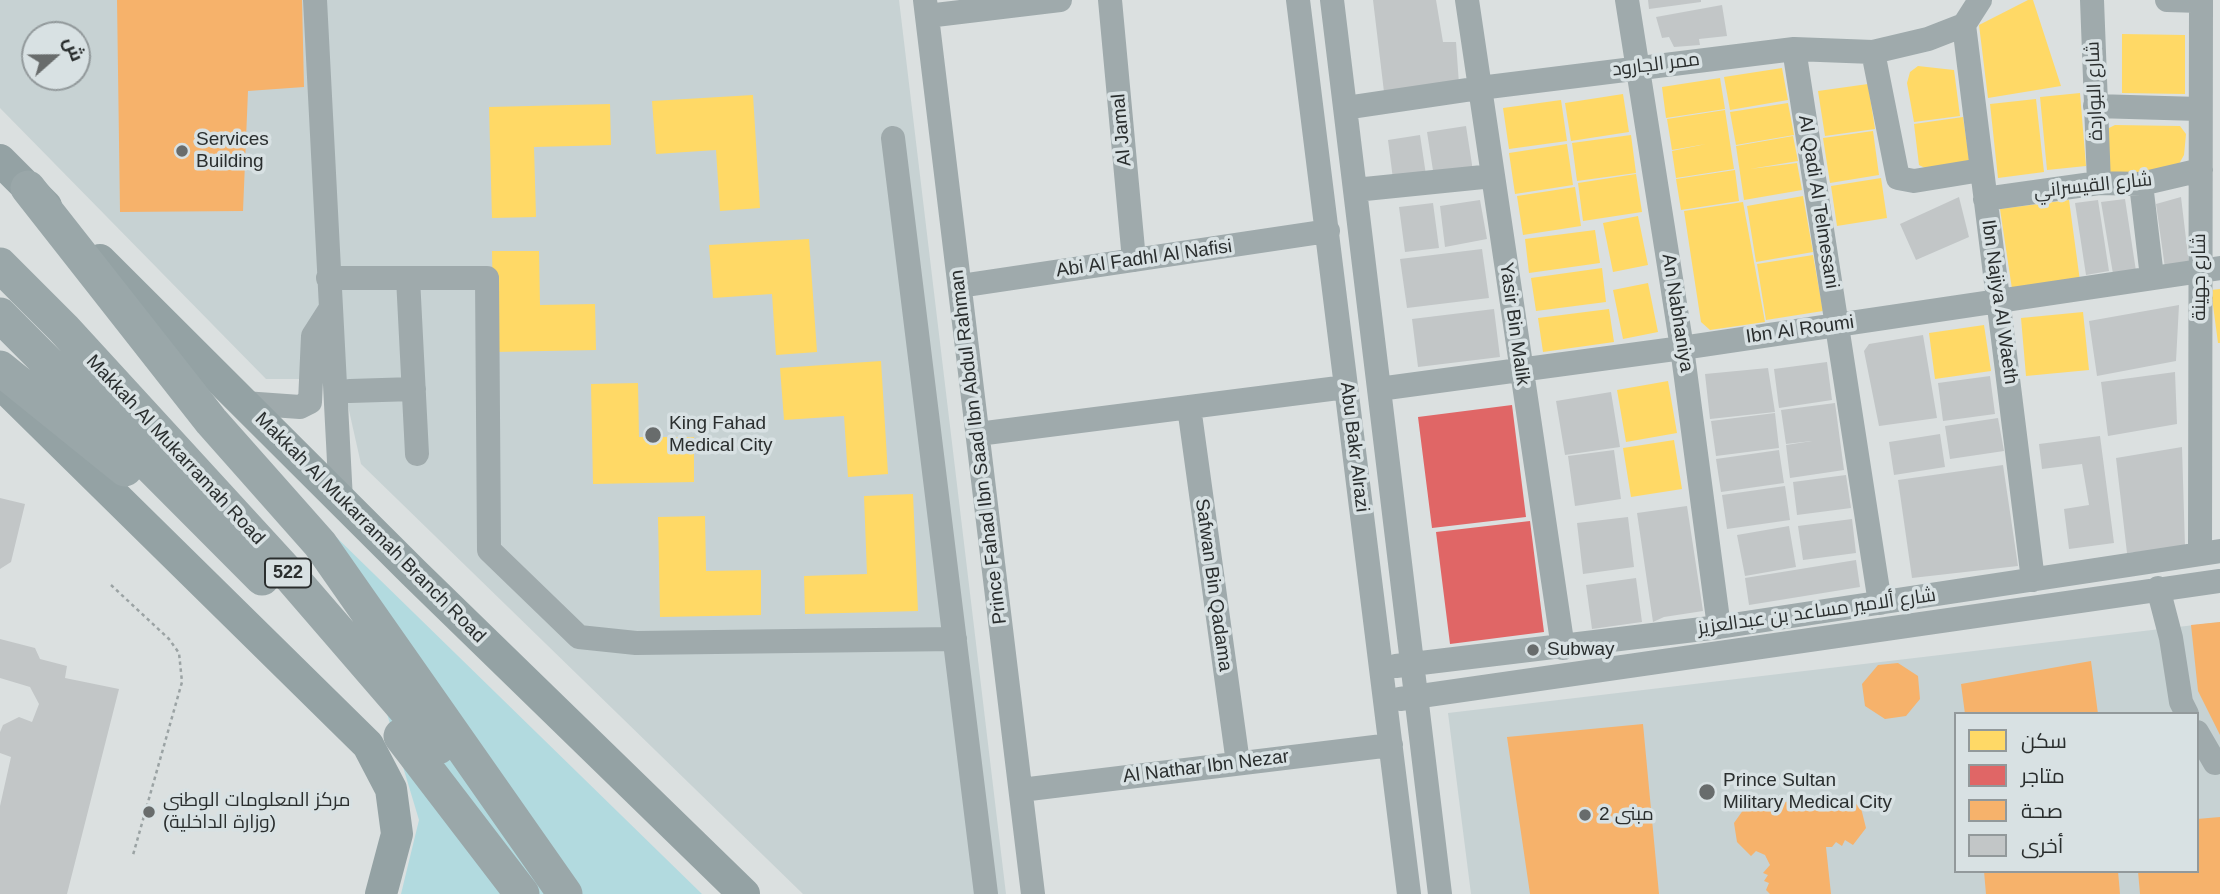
<!DOCTYPE html>
<meta charset="utf-8">
<style>
body{margin:0}
#map{position:relative;width:2220px;height:894px;overflow:hidden;background:#dbe0e0;font-family:Arial,Cairo,sans-serif}
canvas{display:block}
.legend{position:absolute;left:1954px;top:712px;width:245px;height:161px;box-sizing:border-box;background:#d8e1e3;border:2px solid #92999b;margin:0;padding:9px 12px;list-style:none;font-size:21px;color:#2a2e2e}
.legend li{display:flex;align-items:center;gap:14px;height:35px}
.legend b{width:35px;border:2px solid #92999b}
.north{position:absolute;left:21px;top:21px;width:70px;height:70px;box-sizing:border-box;background:#d8e1e3;border:2px solid #92999b;border-radius:50%;rotate:69deg;font-size:19px;font-weight:700;line-height:28px;text-align:center;color:#2a2e2e}
.north::after{content:'';display:block;margin:auto;width:24px;height:32px;background:#686c6c;clip-path:polygon(50% 0,100% 100%,50% 72%,0 100%)}
</style>
<div id="map">
<canvas width="2220" height="894"></canvas>
<ul class="legend">
<li><b style="height:19px;background:#ffd966"></b>سكن</li>
<li><b style="height:19px;background:#e06666"></b>متاجر</li>
<li><b style="height:19px;background:#f6b26b"></b>صحة</li>
<li><b style="height:19px;background:#c2c6c7"></b>أخرى</li>
</ul>
<div class="north">ش</div>
</div>
<script>
const context = document.querySelector('canvas').getContext('2d');
context.lineJoin = 'round';
function fillPath(path, color) { context.fillStyle = color; context.fill(path, 'evenodd'); }
const poly = rows => new Path2D(rows.map(r => 'M' + r).join(''));
function trace(path, color, width, dash) { context.strokeStyle = color; context.lineWidth = width; context.lineCap = dash ? 'butt' : 'round'; context.setLineDash(dash || []); context.stroke(path); }
function write(font, color, halo, rows, align = 'center') {
  context.font = font + ' Arial,Cairo,sans-serif'; context.lineWidth = 7; context.setLineDash([]); context.textBaseline = 'middle'; context.strokeStyle = halo; context.fillStyle = color; for (const [text, x, y, turn = 0] of rows) {
    context.save(); context.translate(x, y); context.rotate((+turn || 0) * Math.PI / 180); context.textAlign = isNaN(turn) ? turn : align; if (halo) context.strokeText(text, 0, 0); context.fillText(text, 0, 0); context.restore();
  }
}
fillPath(poly([
 [0,0,899,0,1006,894,803,894,361,464,348,406,334,384,324,379,266,379,0,108],
 [35,35,77,35,77,77,35,77],
 [2220,622,2220,894,1471,894,1448,713],
 [1956,714,2197,714,2197,871,1956,871]
]), '#c7d2d3');
fillPath(poly([
 [333,534,702,894,401,894,419,820]
]), '#b2dadf');
fillPath(poly([
 [2028,0,2033,0,2061,86,1988,98,1979,25],
 [2122,34,2185,35,2185,94,2122,93],
 [1918,66,1954,70,1960,116,1914,122,1907,83,1910,72],
 [1782,68,1788,100,1730,110,1724,77],
 [1720,78,1725,109,1666,118,1662,87],
 [1868,84,1875,129,1825,136,1818,91],
 [2080,93,2086,166,2047,170,2040,97],
 [1623,94,1629,132,1571,141,1565,103],
 [753,95,760,208,720,211,716,150,656,154,652,101],
 [2036,99,2044,172,1998,178,1990,104],
 [1561,100,1567,141,1509,149,1503,108],
 [1788,103,1794,135,1736,145,1730,112],
 [610,104,611,145,534,147,536,217,492,218,489,107],
 [1725,110,1734,169,1676,178,1672,151,1706,144,1672,150,1667,119],
 [1963,117,1970,165,1931,171,1919,165,1914,124],
 [2115,125,2180,126,2186,134,2184,155,2179,164,2160,172,2110,173,2107,129],
 [1873,131,1879,175,1830,183,1823,138],
 [1631,135,1636,173,1577,181,1572,143],
 [1793,136,1798,161,1750,169,1797,163,1802,190,1744,200,1736,146],
 [1567,144,1573,185,1515,194,1509,153],
 [1735,170,1739,201,1681,210,1676,179],
 [1636,174,1642,212,1583,221,1578,183],
 [1881,178,1887,218,1837,226,1831,186],
 [1575,187,1581,226,1523,235,1517,196],
 [1803,196,1813,252,1756,262,1747,206],
 [2069,200,2080,281,2012,289,2000,209],
 [1743,202,1765,322,1710,330,1701,322,1684,211],
 [1638,216,1648,265,1613,272,1603,223],
 [1595,230,1600,263,1529,273,1525,239],
 [809,239,817,352,776,355,772,294,713,298,709,245],
 [492,251,539,251,540,305,595,304,596,350,494,352],
 [1813,255,1823,311,1766,320,1757,264],
 [1602,268,1606,302,1536,311,1531,278],
 [1648,283,1658,332,1623,339,1613,290],
 [2220,289,2220,343,2218,343,2211,290],
 [1609,309,1614,342,1543,352,1538,318],
 [2083,312,2089,370,2026,376,2021,318],
 [1984,325,1991,371,1935,379,1929,333],
 [881,361,888,474,848,477,844,416,784,420,780,368],
 [1668,381,1677,433,1626,442,1617,390],
 [638,383,639,437,694,437,694,482,593,484,591,384],
 [1674,440,1682,489,1631,497,1623,448],
 [913,494,918,611,805,614,804,576,867,574,864,496],
 [705,516,706,571,761,570,761,615,660,617,658,517]
]), '#ffd966');
fillPath(poly([
 [1512,405,1526,517,1432,528,1418,417],
 [1530,521,1544,632,1450,644,1436,532]
]), '#e06666');
fillPath(poly([
 [117,0,302,0,304,87,248,91,243,211,120,212],
 [2220,622,2220,735,2198,691,2191,625],
 [2091,661,2098,714,1965,714,1961,684],
 [1898,663,1918,676,1920,699,1906,716,1885,719,1865,706,1862,684,1878,665],
 [1643,724,1659,894,1530,894,1507,737],
 [1846,796,1861,808,1866,828,1853,845,1845,840,1842,846,1836,842,1832,847,1826,847,1831,894,1770,894,1766,890,1769,883,1764,881,1768,875,1763,873,1770,865,1765,855,1756,851,1751,856,1737,842,1734,823,1746,806,1751,809,1755,805,1760,809,1765,804,1770,807,1774,803],
 [2220,817,2220,894,2140,894,2138,871,2197,871,2197,819],
 [1984,871,2118,871,2120,894,1986,894]
]), '#f6b26b');
fillPath(poly([
 [1373,0,1436,0,1443,42,1456,42,1459,84,1384,92],
 [1648,0,1701,0,1701,2,1649,9],
 [1722,5,1727,36,1699,39,1700,45,1674,47,1669,37,1662,38,1656,17],
 [1466,126,1473,171,1434,177,1427,132],
 [1420,135,1426,175,1393,179,1388,140],
 [1959,197,1969,237,1916,260,1900,224],
 [2181,197,2189,264,2165,268,2156,204],
 [2125,199,2136,271,2113,274,2101,202],
 [1480,200,1487,239,1445,247,1440,206],
 [2098,200,2109,271,2086,275,2075,203],
 [1433,203,1439,248,1405,252,1399,207],
 [1482,249,1489,298,1407,308,1400,259],
 [2179,305,2176,361,2097,376,2089,321],
 [1494,309,1500,357,1418,367,1412,319],
 [1923,335,1937,418,1879,426,1864,351,1869,344],
 [1827,362,1832,400,1779,408,1774,369],
 [1768,368,1775,412,1710,419,1705,374],
 [2175,372,2177,424,2108,436,2101,382],
 [1990,376,1995,414,1943,421,1938,383],
 [1611,392,1620,447,1565,455,1556,401],
 [1835,403,1844,470,1790,478,1786,445,1812,441,1786,444,1781,410],
 [1775,413,1779,448,1716,456,1711,421],
 [1998,418,2004,451,1950,459,1945,426],
 [1940,434,1945,467,1894,475,1889,442],
 [2100,436,2114,543,2069,549,2064,509,2089,505,2082,464,2042,469,2039,444],
 [2182,447,2185,547,2127,553,2116,458],
 [1614,450,1621,499,1575,506,1568,456],
 [1779,450,1784,483,1721,492,1716,459],
 [2003,465,2018,566,1912,578,1898,480],
 [1846,475,1851,508,1797,515,1793,482],
 [1785,486,1790,520,1727,529,1722,495],
 [0,498,25,504,11,562,0,569],
 [1687,506,1703,611,1664,617,1653,622,1637,513],
 [1628,517,1634,567,1583,574,1577,523],
 [1852,519,1856,553,1803,560,1798,526],
 [1789,526,1796,567,1745,576,1737,535],
 [1856,560,1860,587,1749,605,1745,578],
 [1636,578,1642,622,1592,629,1586,585],
 [0,639,35,648,40,659,67,666,65,678,119,689,67,894,0,894,0,806,11,757,0,753,0,732,3,725,19,717,32,722,39,704,30,687,0,678]
]), '#c2c6c7');
trace(poly([
 [111,585,169,639,179,653,182,682,133,855]
]), '#9ba3a4', 2.5, [3.5, 3.5]);
trace(poly([
 [315,0,341,500],
 [925,0,1033,894],
 [1110,0,1134,260],
 [1298,0,1409,894],
 [1332,0,1440,894],
 [1467,0,1563,648],
 [1627,0,1682,348,1719,627],
 [2092,0,2099,183],
 [2167,0,2201,1],
 [927,16,1060,0],
 [1964,25,2033,580],
 [1964,25,1980,0],
 [1794,49,1880,603],
 [1873,52,1898,178,1914,181,1981,170],
 [2095,106,2199,109],
 [1345,108,1480,88,1794,49,1873,52,1928,39,1964,25],
 [893,138,986,894],
 [2141,184,2152,277],
 [1355,190,1493,176],
 [1985,199,2099,183,2141,184,2201,170],
 [328,278,487,278,489,550,579,637,636,643,955,639],
 [408,278,417,454],
 [960,286,1328,231],
 [1379,389,1682,348,2220,268],
 [350,391,414,389],
 [244,403,300,407,310,402,313,336,329,311],
 [1189,407,1238,763],
 [978,434,1346,387],
 [2200,554,2201,0],
 [2158,588,2171,638,2181,702,2187,714],
 [1396,666,1719,627,2220,551],
 [1400,699,2220,581],
 [2197,732,2215,763],
 [1021,790,1391,745]
]), '#9faaac', 24);
trace(poly([
 [0,160,46,206],
 [100,260,413,572,744,894],
 [11,394,368,745,391,789,397,834,381,894]
]), '#94a2a4', 32);
trace(poly([
 [28,188,211,421,320,544,565,894],
 [0,265,64,329,286,571,438,747],
 [0,315,262,578],
 [0,368,125,469],
 [401,736,522,894]
]), '#9aa7a9', 35);
for (const [x, y, r, color] of [
 [182,151,7,"#686c6c"],
 [653,435,9,"#686c6c"],
 [1533,650,7,"#686c6c"],
 [1707,792,9,"#686c6c"],
 [149,812,7,"#686c6c"],
 [1585,815,7,"#686c6c"]
]) { const dot = new Path2D(); dot.arc(x, y, r, 0, 2 * Math.PI); context.fillStyle = color; context.fill(dot); trace(dot, '#d8e1e3', 2.5); }
for (const [x, y, w] of [
 [288,573,46]
]) { const box = new Path2D(); box.roundRect(x - w / 2, y - 14.5, w, 29, 5); context.fillStyle = '#d8e1e3'; context.fill(box); trace(box, '#2a2e2e', 2); }
write('bold 18px', '#2a2e2e', null, [
 ["522",288,573]
]);
write('19px', '#2a2e2e', '#d8e1e3', [
 ["ممر الجارود",1656,65,-7],
 ["شارع البواردة",2095,91,-92],
 ["Al Jamal",1122,130,-95],
 ["شارع القيسراني",2093,186,-6],
 ["Al Qadi Al Telmesani",1818,202,81],
 ["Abi Al Fadhl Al Nafisi",1144,259,-8],
 ["شارع جهينة",2200,277,-90],
 ["Ibn Najiya Al Waeth",1999,302,82],
 ["An Nabhaniya",1677,313,81],
 ["Yasir Bin Malik",1514,324,82],
 ["Ibn Al Roumi",1800,330,-8],
 ["Prince Fahad Ibn Saad Ibn Abdul Rahman",979,447,-97],
 ["Abu Bakr Alrazi",1354,447,83],
 ["Makkah Al Mukarramah Road",175,450,47],
 ["Makkah Al Mukarramah Branch Road",370,528,45],
 ["Safwan Bin Qadama",1213,585,82],
 ["شارع ألامير مساعد بن عبدالعزيز",1817,612,-8],
 ["Al Nathar Ibn Nezar",1206,767,-7]
]);
write('19px', '#2a2e2e', '#d8e1e3', [
 ["Services",196,140],
 ["Building",196,162],
 ["King Fahad",669,424],
 ["Medical City",669,446],
 ["Subway",1547,650],
 ["Prince Sultan",1723,781],
 ["Military Medical City",1723,803],
 ["مركز المعلومات الوطني",163,801],
 ["(وزارة الداخلية)",163,823],
 ["مبنى 2",1599,815]
], 'left');
</script>
